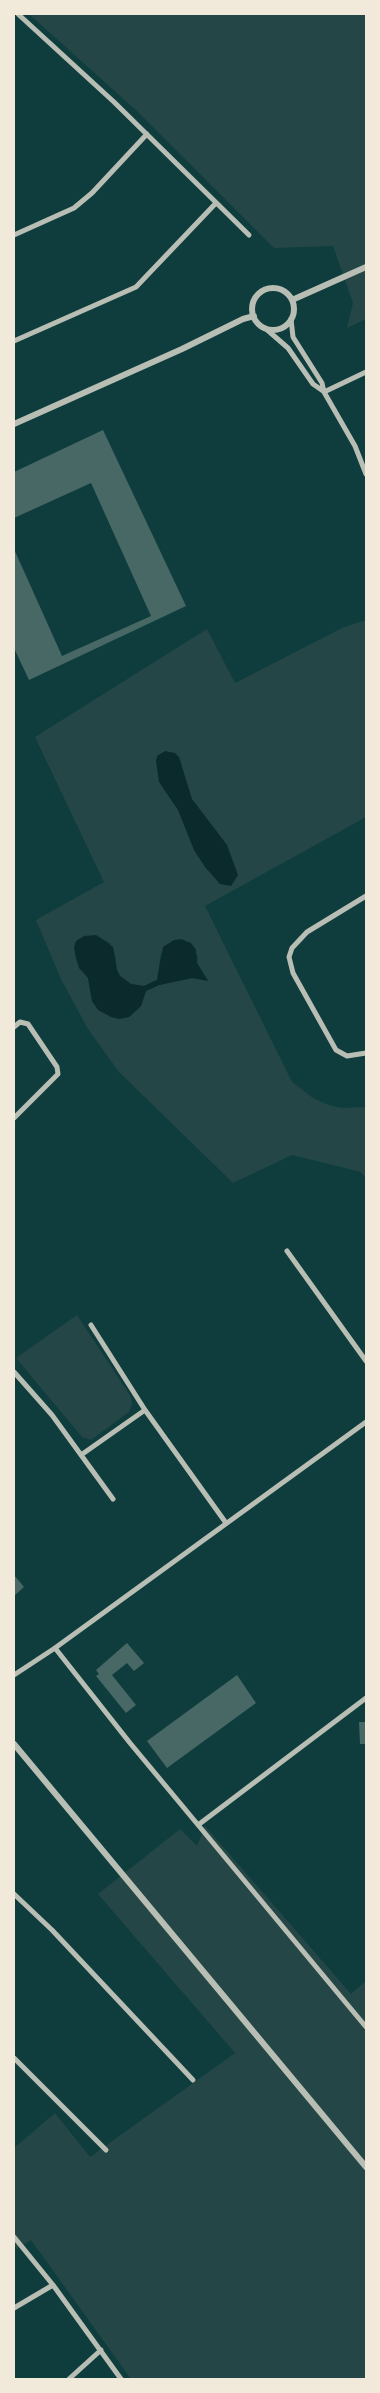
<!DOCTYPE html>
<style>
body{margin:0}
#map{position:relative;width:380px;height:2393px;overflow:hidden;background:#0f3d3e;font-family:"Roboto Condensed",sans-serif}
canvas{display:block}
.frame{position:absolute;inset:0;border:15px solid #f1e9da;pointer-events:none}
</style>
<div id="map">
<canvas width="380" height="2393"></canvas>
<div class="frame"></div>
</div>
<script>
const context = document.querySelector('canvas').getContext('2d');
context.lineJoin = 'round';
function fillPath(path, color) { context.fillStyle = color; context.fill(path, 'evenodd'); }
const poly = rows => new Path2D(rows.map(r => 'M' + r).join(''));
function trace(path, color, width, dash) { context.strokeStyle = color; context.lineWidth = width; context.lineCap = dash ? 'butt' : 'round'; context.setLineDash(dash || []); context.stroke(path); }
fillPath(poly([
 [29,14,366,14,366,319,347,328,353,303,333,246,274,248,139,113],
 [366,620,366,817,205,906,292,1082,313,1098,326,1104,341,1108,366,1107,366,1179,361,1172,292,1155,233,1183,119,1072,88,1029,61,979,36,920,104,882,35,737,207,629,235,683,344,627],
 [96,935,110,943,115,955,117,970,120,976,131,984,144,986,157,980,161,953,198,955,197,963,208,980,192,978,159,985,146,991,141,1006,129,1017,119,1019,92,1001,88,978],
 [77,1315,131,1397,132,1404,129,1412,91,1440,82,1437,16,1358],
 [205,1826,351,1994,366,1981,366,2379,131,2379,31,2240,17,2249,14,2245,14,2148,55,2113,90,2157,235,2053,98,1894,180,1829,197,1846]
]), '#244646');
fillPath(poly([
 [165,751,175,753,179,757,192,799,227,845,238,875,231,886,220,884,205,867,194,850,178,810,159,782,156,761,157,756],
 [96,935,113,947,117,970,120,976,131,984,144,986,157,980,163,947,174,940,181,939,191,943,196,950,197,963,208,981,192,978,159,985,146,991,141,1006,129,1017,119,1019,111,1017,98,1010,92,1001,88,978,79,968,76,958,74,947,76,941,84,936]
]), '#0a2a2b');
fillPath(poly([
 [103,430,186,606,29,680,14,648,14,549,62,656,151,616,91,483,14,518,14,472],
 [14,1575,24,1587,14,1596],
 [127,1643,144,1663,134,1671,127,1663,112,1675,136,1705,126,1713,96,1676,99,1674,96,1670],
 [237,1675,256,1703,167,1768,147,1741],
 [359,1722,366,1722,366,1744,360,1744]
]), '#486865');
trace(poly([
 [18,14,114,102,249,235],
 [14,235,74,208,92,193,147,134],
 [291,319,293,337,322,383,324,392,355,446,366,474],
 [265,328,288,348,313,384,323,391],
 [14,341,136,287,216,203],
 [324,392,366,372],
 [366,896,307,932,292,948,289,957,293,973,336,1050,347,1056,366,1053],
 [14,1027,20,1022,28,1024,57,1067,58,1074,14,1118],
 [287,1251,366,1361],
 [91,1325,145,1410,226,1523],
 [14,1372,52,1415,113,1499],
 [81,1455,145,1410],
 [55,1648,130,1743,366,2027],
 [14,1675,55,1648,366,1422],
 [198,1825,366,1698],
 [14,1894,52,1930,193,2080],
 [14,2058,106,2150],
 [14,2237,53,2285,121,2379],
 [14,2308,53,2285],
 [69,2379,101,2350]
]), '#b8beb3', 5);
trace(poly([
 '252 309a21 21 0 1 1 42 0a21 21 0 1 1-42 0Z',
 [292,300,366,267],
 [14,424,182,349,243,319,254,316],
 [14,1744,366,2167]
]), '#b8beb3', 6);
</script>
